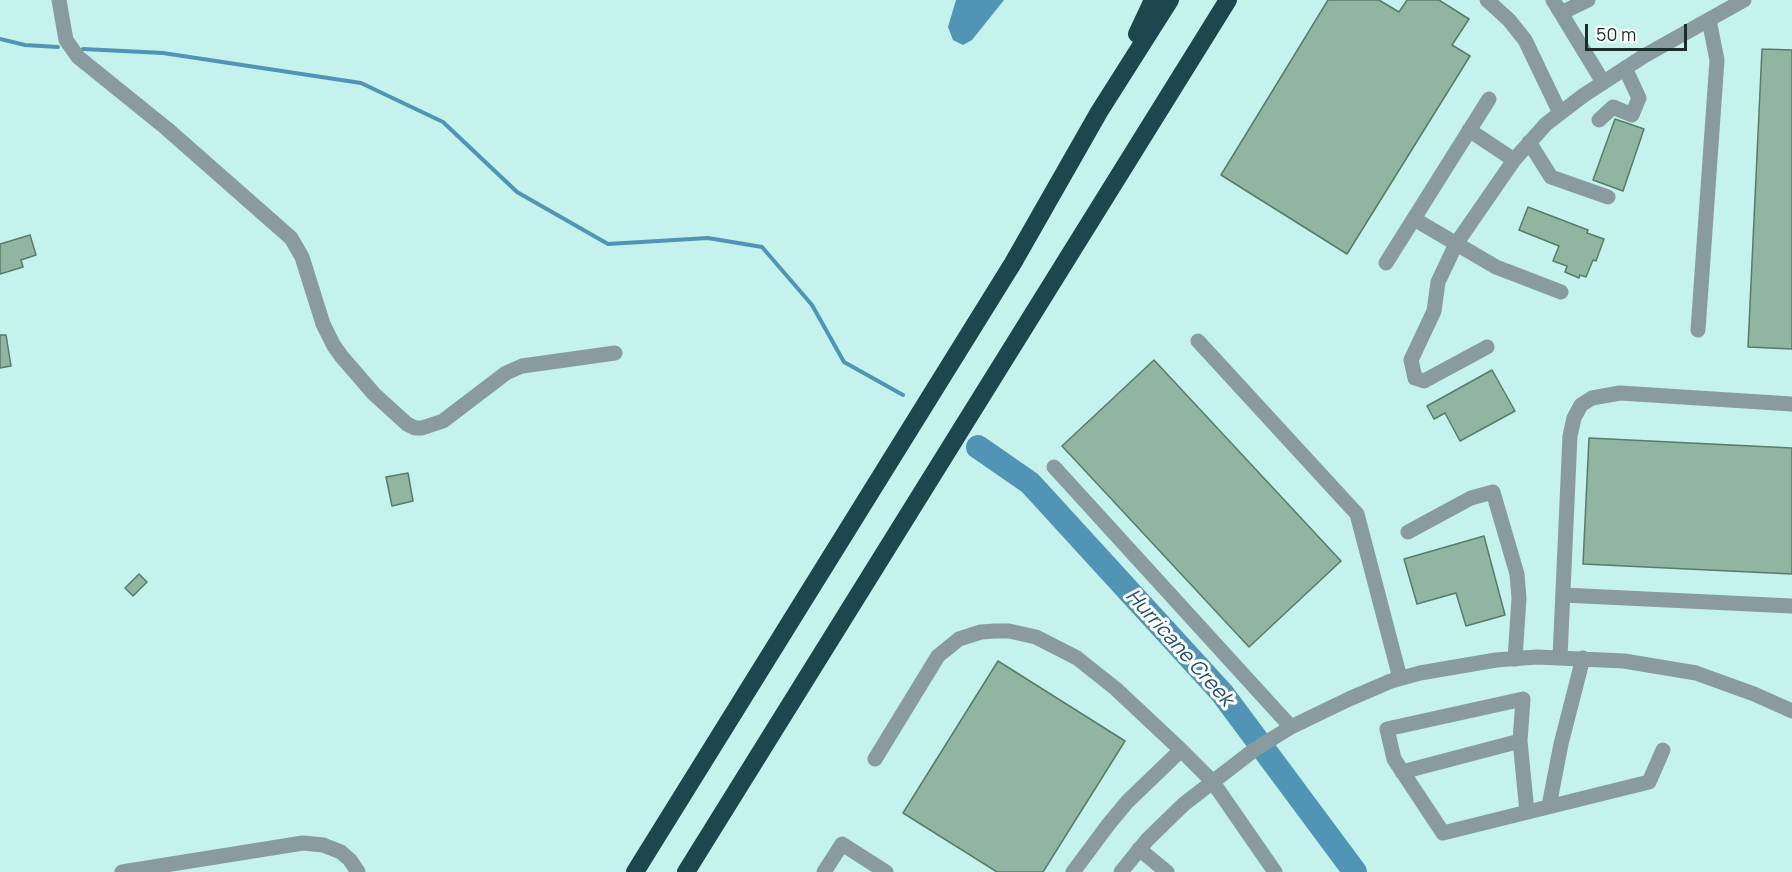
<!DOCTYPE html>
<style>
body{margin:0}
#map{position:relative;width:1792px;height:872px;overflow:hidden;background:#c5f2ec;font-family:Manrope,sans-serif}
canvas{display:block}
.scale{position:absolute;left:1585px;top:24px;width:102px;height:27px;box-sizing:border-box;border:3px solid #1b2c2a;border-top:0;padding-left:8px;font-size:18px;line-height:21px;white-space:nowrap;color:#1b2c2a;-webkit-text-stroke:4px #fff;paint-order:stroke}
</style>
<div id="map">
<canvas width="1792" height="872"></canvas>
<div class="scale">50 m</div>
</div>
<script>
const context = document.querySelector('canvas').getContext('2d');
context.lineJoin = 'round';
function fillPath(path, color) { context.fillStyle = color; context.fill(path, 'evenodd'); }
const poly = rows => new Path2D(rows.map(r => 'M' + r).join(''));
function trace(path, color, width, dash) { context.strokeStyle = color; context.lineWidth = width; context.lineCap = dash ? 'butt' : 'round'; context.setLineDash(dash || []); context.stroke(path); }
function write(font, color, halo, rows, align = 'center') {
  context.font = font + ' Manrope,sans-serif'; context.lineWidth = 6; context.setLineDash([]); context.textBaseline = 'middle'; context.strokeStyle = halo; context.fillStyle = color; for (const [text, x, y, turn = 0] of rows) {
    context.save(); context.translate(x, y); context.rotate((+turn || 0) * Math.PI / 180); context.textAlign = isNaN(turn) ? turn : align; if (halo) context.strokeText(text, 0, 0); context.fillText(text, 0, 0); context.restore();
  }
}
fillPath(poly([
 [956,0,1004,0,972,40,963,45,953,40,948,27]
]), '#5194b6');
trace(poly([
 [0,39,25,45,58,47],
 [83,49,163,53,361,83,443,122,517,192,608,244,708,238,762,247,812,305,844,362,903,395]
]), '#5194b6', 4);
trace(poly([
 [978,447,1030,483,1222,693,1355,872]
]), '#5194b6', 24);
const building = poly([
 [1328,0,1379,0,1399,12,1407,0,1439,0,1469,19,1452,45,1470,56,1347,254,1221,175,1328,0],
 [1762,49,1792,50,1792,349,1748,347,1762,49],
 [1615,119,1644,129,1623,191,1593,180,1615,119],
 [1528,207,1588,230,1587,233,1604,239,1596,261,1593,260,1586,277,1580,275,1579,278,1565,272,1567,266,1553,261,1559,246,1519,230,1528,207],
 [30,235,36,255,21,260,23,267,0,274,0,244,30,235],
 [0,335,6,335,11,366,0,368,0,335],
 [1154,360,1341,561,1249,647,1062,446,1154,360],
 [1492,370,1515,411,1460,441,1445,413,1434,419,1427,406,1492,370],
 [1589,438,1792,448,1792,574,1583,564,1589,438],
 [408,473,413,501,392,506,386,477,408,473],
 [1484,536,1505,615,1466,626,1456,593,1417,604,1404,559,1484,536],
 [139,574,147,582,133,596,125,588,139,574],
 [998,661,1125,741,1043,872,997,872,903,813,998,661]
]);
fillPath(building, '#91b5a3');
trace(building, '#587b6a', 1.5);
trace(poly([
 [59,0,66,40,78,57,166,128,291,238,302,257,323,324,334,346,342,357,374,394,407,424,415,428,422,428,443,421,506,373,522,366,615,353],
 [1487,0,1509,20,1525,40,1560,113],
 [1553,0,1603,82],
 [1561,13,1588,0],
 [1599,120,1613,107,1632,115,1639,98,1625,68],
 [1469,130,1514,160],
 [1529,142,1551,177,1608,197],
 [1414,219,1496,267,1561,292],
 [1386,263,1489,99],
 [1698,330,1717,60,1709,20],
 [1198,341,1357,514,1400,678],
 [1487,347,1424,381,1415,378,1411,360,1434,311,1438,282,1456,244,1514,160,1546,124,1584,95,1644,56,1744,0],
 [1054,467,1291,727],
 [1408,532,1471,498,1493,492,1517,574,1519,598,1515,659],
 [1563,595,1792,606],
 [1560,657,1570,436,1574,418,1581,405,1592,398,1620,393,1792,404],
 [1520,741,1523,699,1387,729,1394,759,1443,833,1649,782,1663,750],
 [875,759,938,656,959,639,981,632,995,631,1009,631,1036,637,1077,658,1116,689,1181,750],
 [1402,772,1520,741,1527,812],
 [1549,806,1561,744,1583,658],
 [1139,849,1167,872],
 [122,872,303,843,323,845,341,852,350,860,358,872],
 [824,872,842,844,886,872],
 [1073,872,1108,825,1127,802,1181,750,1212,781,1275,872],
 [1121,872,1147,840,1184,804,1254,750,1291,727,1349,699,1391,681,1420,673,1496,660,1537,657,1624,661,1696,673,1754,694,1792,711]
]), '#899b9e', 15);
trace(poly([
 [1137,34,1153,0],
 [635,872,1013,263,1099,112,1170,0],
 [686,872,1228,0]
]), '#1e464d', 18);
write('italic 20px', '#1a5069', '#fff', [
 ["Hurricane Creek",1179,648,48]
]);
</script>
